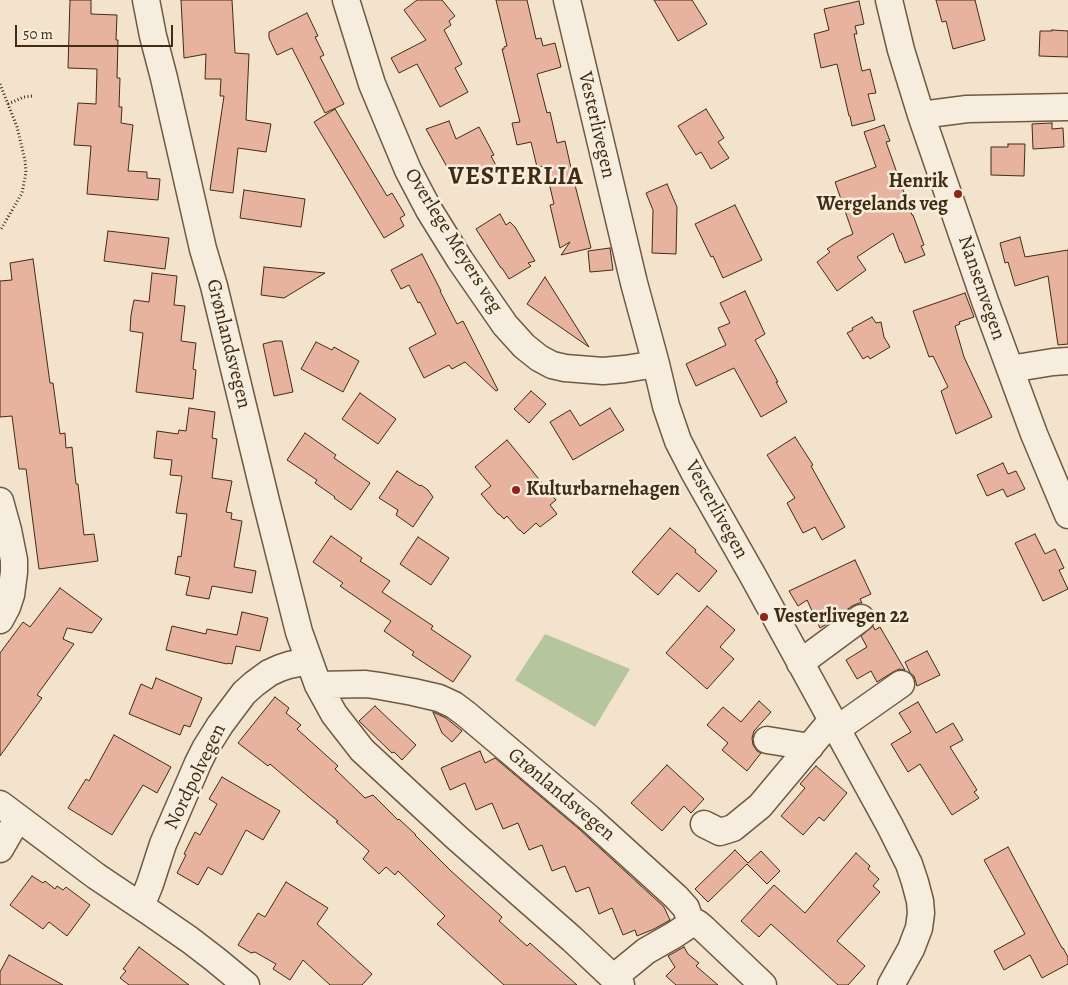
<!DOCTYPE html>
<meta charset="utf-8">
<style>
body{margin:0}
#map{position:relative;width:1068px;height:985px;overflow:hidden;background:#f3e3cc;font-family:Alegreya,serif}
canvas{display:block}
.scale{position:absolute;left:15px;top:25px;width:158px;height:22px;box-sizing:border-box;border:2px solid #422c11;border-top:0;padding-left:6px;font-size:15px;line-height:18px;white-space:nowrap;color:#422c11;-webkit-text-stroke:4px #f7edde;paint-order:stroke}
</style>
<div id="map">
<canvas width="1068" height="985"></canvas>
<div class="scale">50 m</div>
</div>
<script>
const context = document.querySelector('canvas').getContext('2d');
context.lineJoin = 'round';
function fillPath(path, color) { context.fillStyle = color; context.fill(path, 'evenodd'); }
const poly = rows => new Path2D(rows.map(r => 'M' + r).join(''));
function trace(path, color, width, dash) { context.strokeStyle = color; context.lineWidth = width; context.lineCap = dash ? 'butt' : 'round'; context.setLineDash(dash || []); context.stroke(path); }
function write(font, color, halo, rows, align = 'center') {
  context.font = font + ' Alegreya,serif'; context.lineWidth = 5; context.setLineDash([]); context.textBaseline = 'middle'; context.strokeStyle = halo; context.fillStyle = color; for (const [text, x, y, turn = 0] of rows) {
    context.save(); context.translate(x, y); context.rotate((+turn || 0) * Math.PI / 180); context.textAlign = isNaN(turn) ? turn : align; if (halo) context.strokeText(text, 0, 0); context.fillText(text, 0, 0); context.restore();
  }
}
fillPath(poly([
 [545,634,630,669,595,727,515,680]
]), '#b5c59c');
const building = poly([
 [70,0,91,0,91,14,117,15,116,40,118,40,117,78,120,78,119,107,122,107,121,123,133,125,128,171,147,172,147,178,160,179,158,200,87,194,91,146,74,145,78,103,96,104,97,69,68,68,70,0],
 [181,0,232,0,235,53,249,54,246,120,271,124,266,152,238,148,233,193,210,190,224,96,220,96,221,79,205,79,206,54,184,58,181,0],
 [417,0,442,0,455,16,449,21,451,25,444,30,462,64,455,68,468,92,440,107,417,64,399,73,391,58,426,40,404,10,417,0],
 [496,0,527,0,536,39,541,38,543,46,555,43,561,67,537,74,547,113,550,112,557,143,565,141,571,168,578,166,582,183,575,185,591,248,561,255,570,242,560,248,550,205,554,204,545,166,537,167,531,142,517,145,512,123,520,122,502,49,504,49,504,47,507,46,496,0],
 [654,0,692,0,707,24,678,41,654,0],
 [936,0,975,0,985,40,953,49,946,21,942,22,936,0],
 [859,1,864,24,855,26,857,34,854,34,862,71,870,69,876,93,868,94,875,120,852,126,850,116,849,116,837,64,821,68,814,34,829,30,824,9,859,1],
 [307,13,318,36,315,37,324,55,320,57,344,104,325,113,292,48,277,55,269,38,269,32,307,13],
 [1052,30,1068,31,1068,57,1039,56,1040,31,1052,31,1052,30],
 [335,109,387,196,392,193,405,215,400,218,404,226,384,238,314,122,335,109],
 [706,109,724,138,718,142,729,158,711,169,701,152,696,155,678,126,706,109],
 [449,121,456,139,479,127,494,155,491,156,499,171,478,182,468,165,451,174,426,129,449,121],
 [1052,123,1052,129,1063,128,1064,147,1033,149,1032,124,1052,123],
 [884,125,890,141,886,142,912,215,913,215,924,245,921,246,925,255,905,263,901,252,900,252,893,233,857,257,866,270,837,291,817,262,830,252,827,249,842,239,853,234,835,182,876,167,864,132,884,125],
 [1008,144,1025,144,1024,176,991,175,991,147,1008,147,1008,144],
 [667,184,677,207,676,254,652,253,653,210,646,193,667,184],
 [244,190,305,199,301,227,240,218,244,190],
 [735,205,762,260,723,278,713,256,711,257,695,224,735,205],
 [500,214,506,225,510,222,515,227,535,261,528,263,531,266,509,279,502,268,501,268,476,229,500,214],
 [108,231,169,238,165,269,104,261,108,231],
 [1020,237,1025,257,1068,250,1068,344,1058,345,1048,276,1015,286,1008,262,1005,263,1000,243,1020,237],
 [610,248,613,270,590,272,588,251,610,248],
 [422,254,441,291,440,291,457,324,463,321,498,390,496,391,465,362,452,369,449,365,424,378,409,348,436,334,420,302,418,303,409,285,401,289,391,270,422,254],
 [33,259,50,383,53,383,60,434,65,433,66,448,72,447,76,484,78,484,84,535,94,534,98,561,39,569,26,469,19,469,12,416,0,417,0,281,12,280,10,263,33,259],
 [264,267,325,273,284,298,261,295,264,267],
 [152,273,177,276,174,305,185,306,181,341,196,343,193,369,196,370,193,399,136,392,143,333,130,331,131,315,134,300,149,302,152,273],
 [545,277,589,347,527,304,545,277],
 [745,291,765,334,755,340,778,382,776,382,787,402,761,417,734,368,696,386,686,364,726,345,718,328,730,323,720,303,745,291],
 [965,293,974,317,959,322,960,324,955,326,964,357,992,417,956,434,941,391,948,387,933,356,929,357,913,311,965,293],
 [872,317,876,323,881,322,884,337,890,347,870,359,868,356,863,359,847,333,853,330,852,328,872,317],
 [275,341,282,341,293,392,274,396,263,344,275,341],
 [316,342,332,350,334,347,359,361,343,392,301,369,316,342],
 [531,391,546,404,529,423,514,409,531,391],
 [360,393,396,419,378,444,342,419,360,393],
 [189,408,215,412,212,438,217,439,212,478,232,481,226,512,232,513,231,519,242,521,234,567,256,571,252,593,212,586,209,599,186,595,190,577,175,574,178,556,181,557,187,514,176,513,182,476,170,475,172,460,154,458,157,431,178,434,179,430,186,431,189,408],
 [610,408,624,430,573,460,550,422,570,410,580,426,610,408],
 [305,433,336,455,334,458,370,483,351,510,334,498,335,497,315,483,317,480,287,460,305,433],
 [795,437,813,465,811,466,845,527,822,540,815,527,803,533,787,503,795,498,767,455,795,437],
 [507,440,556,500,550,505,557,514,540,527,536,523,524,534,520,530,519,530,507,516,504,519,499,514,498,514,481,494,491,486,475,467,507,440],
 [1003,463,1008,474,1016,471,1025,489,1007,497,1003,489,987,496,977,475,1003,463],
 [397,471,420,486,421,485,428,490,433,497,413,527,396,515,398,510,379,498,397,471],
 [670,528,696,550,695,552,717,571,699,592,677,573,658,595,632,572,670,528],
 [1035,534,1045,554,1055,549,1064,568,1059,570,1068,589,1043,601,1015,543,1035,534],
 [331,536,362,558,360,561,390,581,382,592,433,626,431,629,471,656,453,682,412,655,414,652,384,631,391,621,340,586,343,583,313,562,331,536],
 [418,537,449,558,431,585,400,564,418,537],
 [855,560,871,594,860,599,862,603,859,603,852,606,827,624,820,628,807,600,798,606,789,591,855,560],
 [60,588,102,619,92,633,67,628,63,639,74,644,37,695,42,698,0,756,0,653,23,622,30,627,60,588],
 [707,606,735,630,720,647,734,659,707,689,666,653,707,606],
 [242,612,268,618,260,651,236,646,232,664,228,663,227,664,166,650,172,626,206,634,207,629,237,635,242,612],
 [873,626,875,630,880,627,905,670,899,669,893,672,877,682,871,671,857,679,846,660,867,647,861,636,873,626],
 [927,651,940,675,917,686,914,676,910,673,905,662,927,651],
 [156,678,202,698,190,727,184,725,180,735,129,714,141,684,152,689,156,678],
 [275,697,289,708,286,713,301,725,297,729,338,766,335,769,365,798,373,795,398,820,399,819,416,835,415,835,451,871,502,917,499,921,527,946,530,943,577,985,504,985,437,924,445,916,398,871,395,875,386,867,379,874,363,859,369,851,336,822,338,821,310,798,270,764,268,766,238,743,275,697],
 [759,701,771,712,754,731,752,738,753,745,757,751,761,753,747,771,722,750,728,743,707,725,723,707,741,722,759,701],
 [918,702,936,733,953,723,963,740,950,747,977,790,974,792,979,798,952,815,920,764,908,772,891,744,911,732,899,713,918,702],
 [375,706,416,745,402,760,394,752,392,753,359,721,375,706],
 [433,712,446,718,462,731,452,742,442,733,433,712],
 [114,735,171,767,157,793,143,785,112,835,68,808,86,779,89,781,114,735],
 [480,751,485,763,495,758,579,829,664,907,670,920,654,929,637,936,635,930,623,935,612,908,599,914,589,887,576,892,565,866,552,871,542,845,529,850,518,823,503,829,492,803,476,810,465,783,450,790,441,768,480,751],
 [667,765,704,799,691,813,684,806,662,831,631,803,667,765],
 [816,766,847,793,824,821,819,817,803,835,781,816,805,788,800,784,816,766],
 [222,777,280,811,263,840,246,830,222,875,208,867,198,885,177,873,186,855,184,854,195,832,200,835,217,804,209,799,222,777],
 [1008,847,1062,948,1063,948,1068,957,1068,964,1042,978,1030,955,1004,970,994,951,1025,934,984,860,1008,847],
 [735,850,748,863,761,851,780,871,767,884,747,864,708,902,695,889,735,850],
 [856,853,870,866,868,869,879,879,873,886,880,892,837,941,865,966,848,985,838,985,771,924,759,937,741,921,774,885,805,913,856,853],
 [32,876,43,883,45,881,55,889,57,886,63,890,66,887,90,905,67,936,49,922,43,929,10,905,32,876],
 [286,882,328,908,317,924,372,974,362,985,330,985,303,960,290,980,273,969,276,964,255,952,251,953,238,945,258,913,265,917,286,882],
 [139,947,189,985,129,985,120,978,126,971,123,969,139,947],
 [684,947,688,954,699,963,696,966,718,985,676,985,666,976,675,967,668,956,684,947],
 [9,955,63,985,0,985,0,972,9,955]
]);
fillPath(building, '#e7b39f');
trace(building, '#422c11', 1);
const minor = poly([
 [146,0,153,36,164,78,203,249,214,286,266,501,299,632,318,685,334,714,362,750,456,837,572,939,621,985],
 [346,0,372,84,408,170,429,210,460,260,505,325,524,346,539,358,552,365,565,368,603,371,625,369,656,364],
 [567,0,634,283,656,364,666,406,678,441,694,472,753,576,890,826,909,864,915,882,920,901,921,913,919,928,911,949,891,985],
 [889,0,901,50,921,115,985,301,1034,434,1068,515],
 [921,115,967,109,1068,107],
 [1010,369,1053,362,1068,361],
 [0,501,8,530,14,560,14,572,11,595,7,607,0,620],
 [800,663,861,618],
 [318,685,366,684,380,686,413,692,439,698,454,705,466,714,589,818,676,897,686,908,690,920,689,923,686,927,674,935,646,951,613,978],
 [837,729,901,684],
 [767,740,810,747],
 [0,804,96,876,151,913,190,940,216,960,246,985],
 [704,824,720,832,733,828,760,806,832,720],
 [0,849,18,818],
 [141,906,150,884,163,844,198,763,205,749,220,725,244,693,254,684,269,673,280,668,289,665,309,661],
 [689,923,697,923,703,928,763,985]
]);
trace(minor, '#6e5a40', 29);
trace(poly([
 [0,84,17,127,25,160,26,172,22,193,0,231],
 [8,104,24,97,33,96]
]), '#422c11', 3, [1, 2.5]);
trace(minor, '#f7edde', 26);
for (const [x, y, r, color] of [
 [958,194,5,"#8f2418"],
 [516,490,5,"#8f2418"],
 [764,617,5,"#8f2418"]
]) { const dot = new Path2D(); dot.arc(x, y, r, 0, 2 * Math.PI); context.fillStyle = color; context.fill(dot); trace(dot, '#f7edde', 2); }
write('20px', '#422c11', '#f7edde', [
 ["Vesterlivegen",596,125,77],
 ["Overlege Meyers veg",453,241,58],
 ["Nansenvegen",981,288,71],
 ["Grønlandsvegen",228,344,76],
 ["Vesterlivegen",716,510,61],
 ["Nordpolvegen",196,777,-64],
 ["Grønlandsvegen",561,795,40]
]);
write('bold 20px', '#422c11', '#f7edde', [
 ["Henrik",948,182,"right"],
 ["Wergelands veg",948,205,"right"],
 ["Kulturbarnehagen",526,490],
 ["Vesterlivegen 22",774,617]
], 'left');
context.letterSpacing = '1px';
write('bold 25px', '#422c11', '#f7edde', [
 ["VESTERLIA",516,178]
]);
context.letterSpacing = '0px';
</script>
